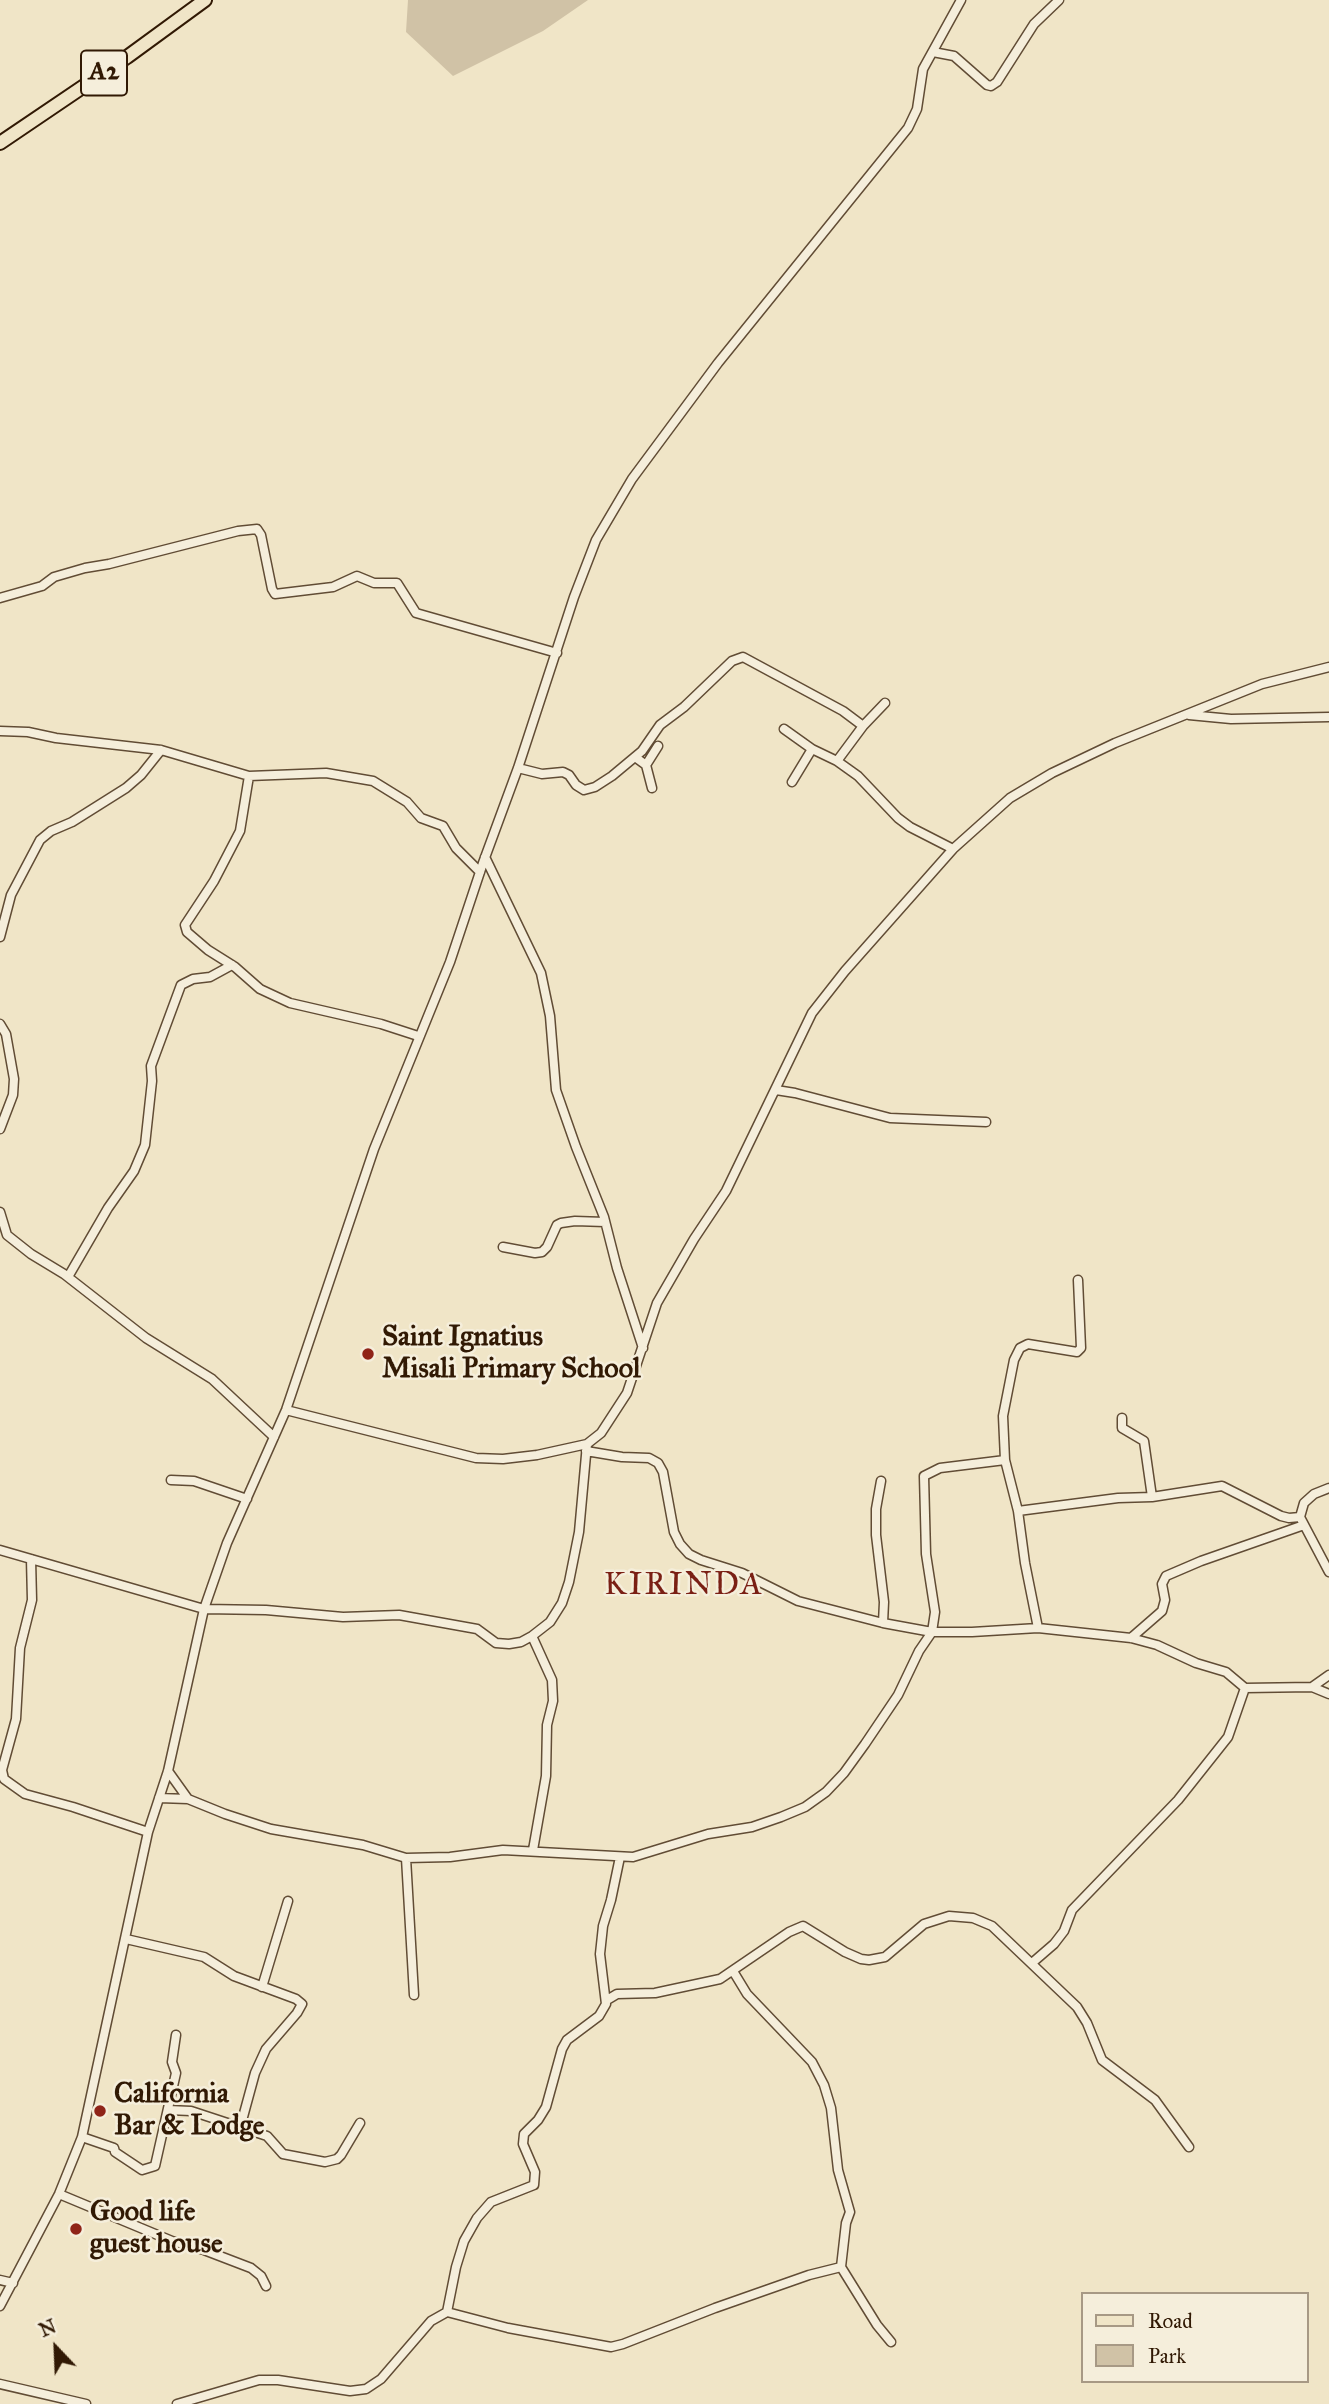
<!DOCTYPE html>
<style>
body{margin:0}
#map{position:relative;width:1329px;height:2404px;overflow:hidden;background:#f0e5c7;font-family:"IM FELL Great Primer",serif}
canvas{display:block}
.legend{position:absolute;left:1081px;top:2292px;width:228px;height:91px;box-sizing:border-box;background:#f5eedb;border:2px solid #a79985;margin:0;padding:9px 12px;list-style:none;font-size:21px;color:#311904}
.legend li{display:flex;align-items:center;gap:14px;height:35px}
.legend b{width:35px;border:2px solid #a79985}
.north{position:absolute;left:21px;top:2313px;width:70px;height:70px;-webkit-text-stroke:5px #f5eedb;paint-order:stroke;rotate:337deg;font-size:19px;font-weight:700;line-height:28px;text-align:center;color:#311904}
.north::after{content:'';display:block;margin:auto;width:24px;height:32px;background:#311904;clip-path:polygon(50% 0,100% 100%,50% 72%,0 100%)}
</style>
<div id="map">
<canvas width="1329" height="2404"></canvas>
<ul class="legend">
<li><b style="height:9px;background:#f0e5c7"></b>Road</li>
<li><b style="height:19px;background:#d0c2a6"></b>Park</li>
</ul>
<div class="north">N</div>
</div>
<script>
const context = document.querySelector('canvas').getContext('2d');
context.lineJoin = 'round';
function fillPath(path, color) { context.fillStyle = color; context.fill(path, 'evenodd'); }
const poly = rows => new Path2D(rows.map(r => 'M' + r).join(''));
function trace(path, color, width, dash) { context.strokeStyle = color; context.lineWidth = width; context.lineCap = dash ? 'butt' : 'round'; context.setLineDash(dash || []); context.stroke(path); }
function write(font, color, halo, rows, align = 'center') {
  context.font = font + ' "IM FELL Great Primer",serif'; context.lineWidth = 5; context.setLineDash([]); context.textBaseline = 'middle'; context.strokeStyle = halo; context.fillStyle = color; for (const [text, x, y, turn = 0] of rows) {
    context.save(); context.translate(x, y); context.rotate((+turn || 0) * Math.PI / 180); context.textAlign = isNaN(turn) ? turn : align; if (halo) context.strokeText(text, 0, 0); context.fillText(text, 0, 0); context.restore();
  }
}
fillPath(poly([
 [408,0,588,0,543,31,453,76,406,32]
]), '#d0c2a6');
const minor = poly([
 [933,52,954,56,987,85,991,86,997,82,1034,24,1059,0],
 [0,598,42,586,54,577,85,568,109,564,238,531,257,529,261,535,272,589,275,594,333,587,357,576,374,583,397,583,416,613,557,653],
 [1189,715,1231,719,1329,717],
 [784,729,812,749,837,761,858,776,898,818,910,827,953,849],
 [0,731,28,732,56,738,161,750,249,776,326,773,373,781,407,802,421,818,443,826,456,848,480,872],
 [635,757,646,765,652,788],
 [837,761,863,726,885,703],
 [646,765,658,746],
 [518,768,542,774,563,772,569,775,576,785,584,790,595,787,612,776,642,751,660,725,684,707,732,661,743,657,843,711,863,726],
 [249,776,240,831,214,881,187,922,185,925,187,932,208,950,235,967,260,989,290,1003,381,1024,418,1036],
 [792,782,812,749],
 [485,857,541,973,550,1016,556,1090,576,1147,604,1217,617,1268,643,1348],
 [0,937,11,895,40,840,51,831,72,822,126,788,141,775,161,750],
 [0,1024,6,1034,14,1079,13,1095,0,1129],
 [776,1090,795,1093,890,1118,986,1122],
 [0,1212,7,1235,31,1254,64,1274,146,1338,212,1379,274,1437],
 [503,1247,535,1253,542,1252,547,1247,557,1225,561,1223,575,1221,605,1222],
 [68,1277,108,1208,134,1171,145,1145,152,1081,151,1066,181,985,193,979,210,977,232,965],
 [286,1410,476,1458,503,1459,537,1455,587,1444,601,1433,627,1393,657,1303,694,1239,726,1191,812,1013,845,971,953,849,1010,798,1052,773,1115,743,1262,684,1329,667],
 [1122,1418,1122,1428,1144,1441,1152,1497],
 [586,1451,622,1457,649,1458,658,1463,663,1472,674,1532,680,1544,689,1554,701,1560,742,1573,798,1601,883,1623,932,1632,935,1612,926,1554,924,1476,940,1468,1005,1460],
 [171,1480,194,1481,247,1499],
 [881,1481,876,1509,876,1535,884,1602,883,1623],
 [1329,1488,1314,1494,1304,1503,1300,1517,1329,1572],
 [1018,1511,1118,1498,1152,1497,1222,1486,1281,1516,1289,1518,1300,1517],
 [0,1550,204,1609,266,1610,343,1617,399,1615,477,1629,496,1643,509,1644,521,1642,532,1636,550,1622,562,1603,569,1582,579,1532,587,1444],
 [31,1559,32,1600,20,1648,16,1719,2,1770,4,1779,25,1794,73,1807,148,1832],
 [1038,1628,1025,1563,1018,1511,1005,1460,1003,1416,1014,1360,1020,1348,1028,1344,1077,1352,1081,1348,1078,1280],
 [532,1636,552,1680,553,1701,547,1725,546,1776,533,1850],
 [1131,1638,1162,1611,1165,1600,1162,1584,1166,1576,1201,1561,1304,1525],
 [1312,1687,1329,1694],
 [168,1771,188,1799],
 [159,1798,188,1799,225,1814,271,1829,363,1845,406,1858,450,1857,503,1850,633,1857,708,1834,752,1827,781,1817,805,1807,826,1792,844,1773,865,1744,898,1695,919,1651,932,1632,972,1632,1038,1628,1131,1638,1157,1645,1196,1663,1226,1672,1245,1688,1312,1687,1329,1675],
 [406,1858,414,1995],
 [126,1939,204,1957,234,1976,296,1999,302,2004,297,2013,266,2049,255,2073,240,2128],
 [1032,1963,1054,1944,1064,1931,1072,1910,1178,1800,1228,1737,1245,1688],
 [733,1971,747,1994,812,2062,824,2085,831,2108,838,2170,850,2212,846,2223,841,2267,877,2325,891,2342],
 [262,1987,288,1901],
 [607,2000,617,1994,655,1993,720,1979,789,1932,803,1926,845,1952,861,1959,869,1960,885,1957,924,1924,949,1916,973,1918,992,1926,1077,2007,1087,2023,1102,2060,1155,2100,1189,2147],
 [168,2110,191,2111,267,2136,283,2154,325,2162,337,2159,341,2155,360,2123],
 [82,2137,114,2148,115,2152,142,2170,155,2166,176,2073,172,2062,176,2035],
 [59,2194,172,2241,204,2250,251,2268,261,2276,266,2286],
 [0,2280,13,2283],
 [0,2306,59,2194,82,2137,148,1832,168,1771,204,1609,227,1543,286,1410,374,1149,450,962,483,863,518,768,574,597,596,540,632,479,718,363,908,128,917,109,923,69,961,0],
 [447,2312,456,2267,464,2241,477,2218,491,2202,534,2185,535,2172,523,2144,524,2134,538,2120,546,2107,562,2049,567,2040,599,2016,606,2004,600,1954,603,1926,611,1900,620,1857],
 [0,2384,86,2404],
 [177,2404,259,2380,278,2380,350,2391,366,2389,381,2379,431,2321,447,2312,508,2328,611,2347,623,2344,715,2308,809,2275,841,2267]
]);
const primary = poly([
 [0,143,127,57,205,0]
]);
trace(minor, '#614c35', 11);
trace(primary, '#311904', 16);
trace(minor, '#f5eedb', 8);
trace(primary, '#f0e5c7', 12);
for (const [x, y, r, color] of [
 [368,1354,7,"#8f2418"],
 [100,2111,7,"#8f2418"],
 [76,2229,7,"#8f2418"]
]) { const dot = new Path2D(); dot.arc(x, y, r, 0, 2 * Math.PI); context.fillStyle = color; context.fill(dot); trace(dot, '#f5eedb', 2.5); }
for (const [x, y, w] of [
 [104,73,46]
]) { const box = new Path2D(); box.roundRect(x - w / 2, y - 22.5, w, 45, 5); context.fillStyle = '#f5eedb'; context.fill(box); trace(box, '#311904', 2); }
write('bold 26px', '#311904', null, [
 ["A2",104,73]
]);
write('bold 28px', '#311904', '#f5eedb', [
 ["Saint Ignatius",382,1338],
 ["Misali Primary School",382,1370],
 ["California",114,2095],
 ["Bar & Lodge",114,2127],
 ["Good life",90,2213],
 ["guest house",90,2245]
], 'left');
context.letterSpacing = '2px';
write('32px', '#7a1f14', '#f5eedb', [
 ["KIRINDA",684,1586]
]);
context.letterSpacing = '0px';
</script>
